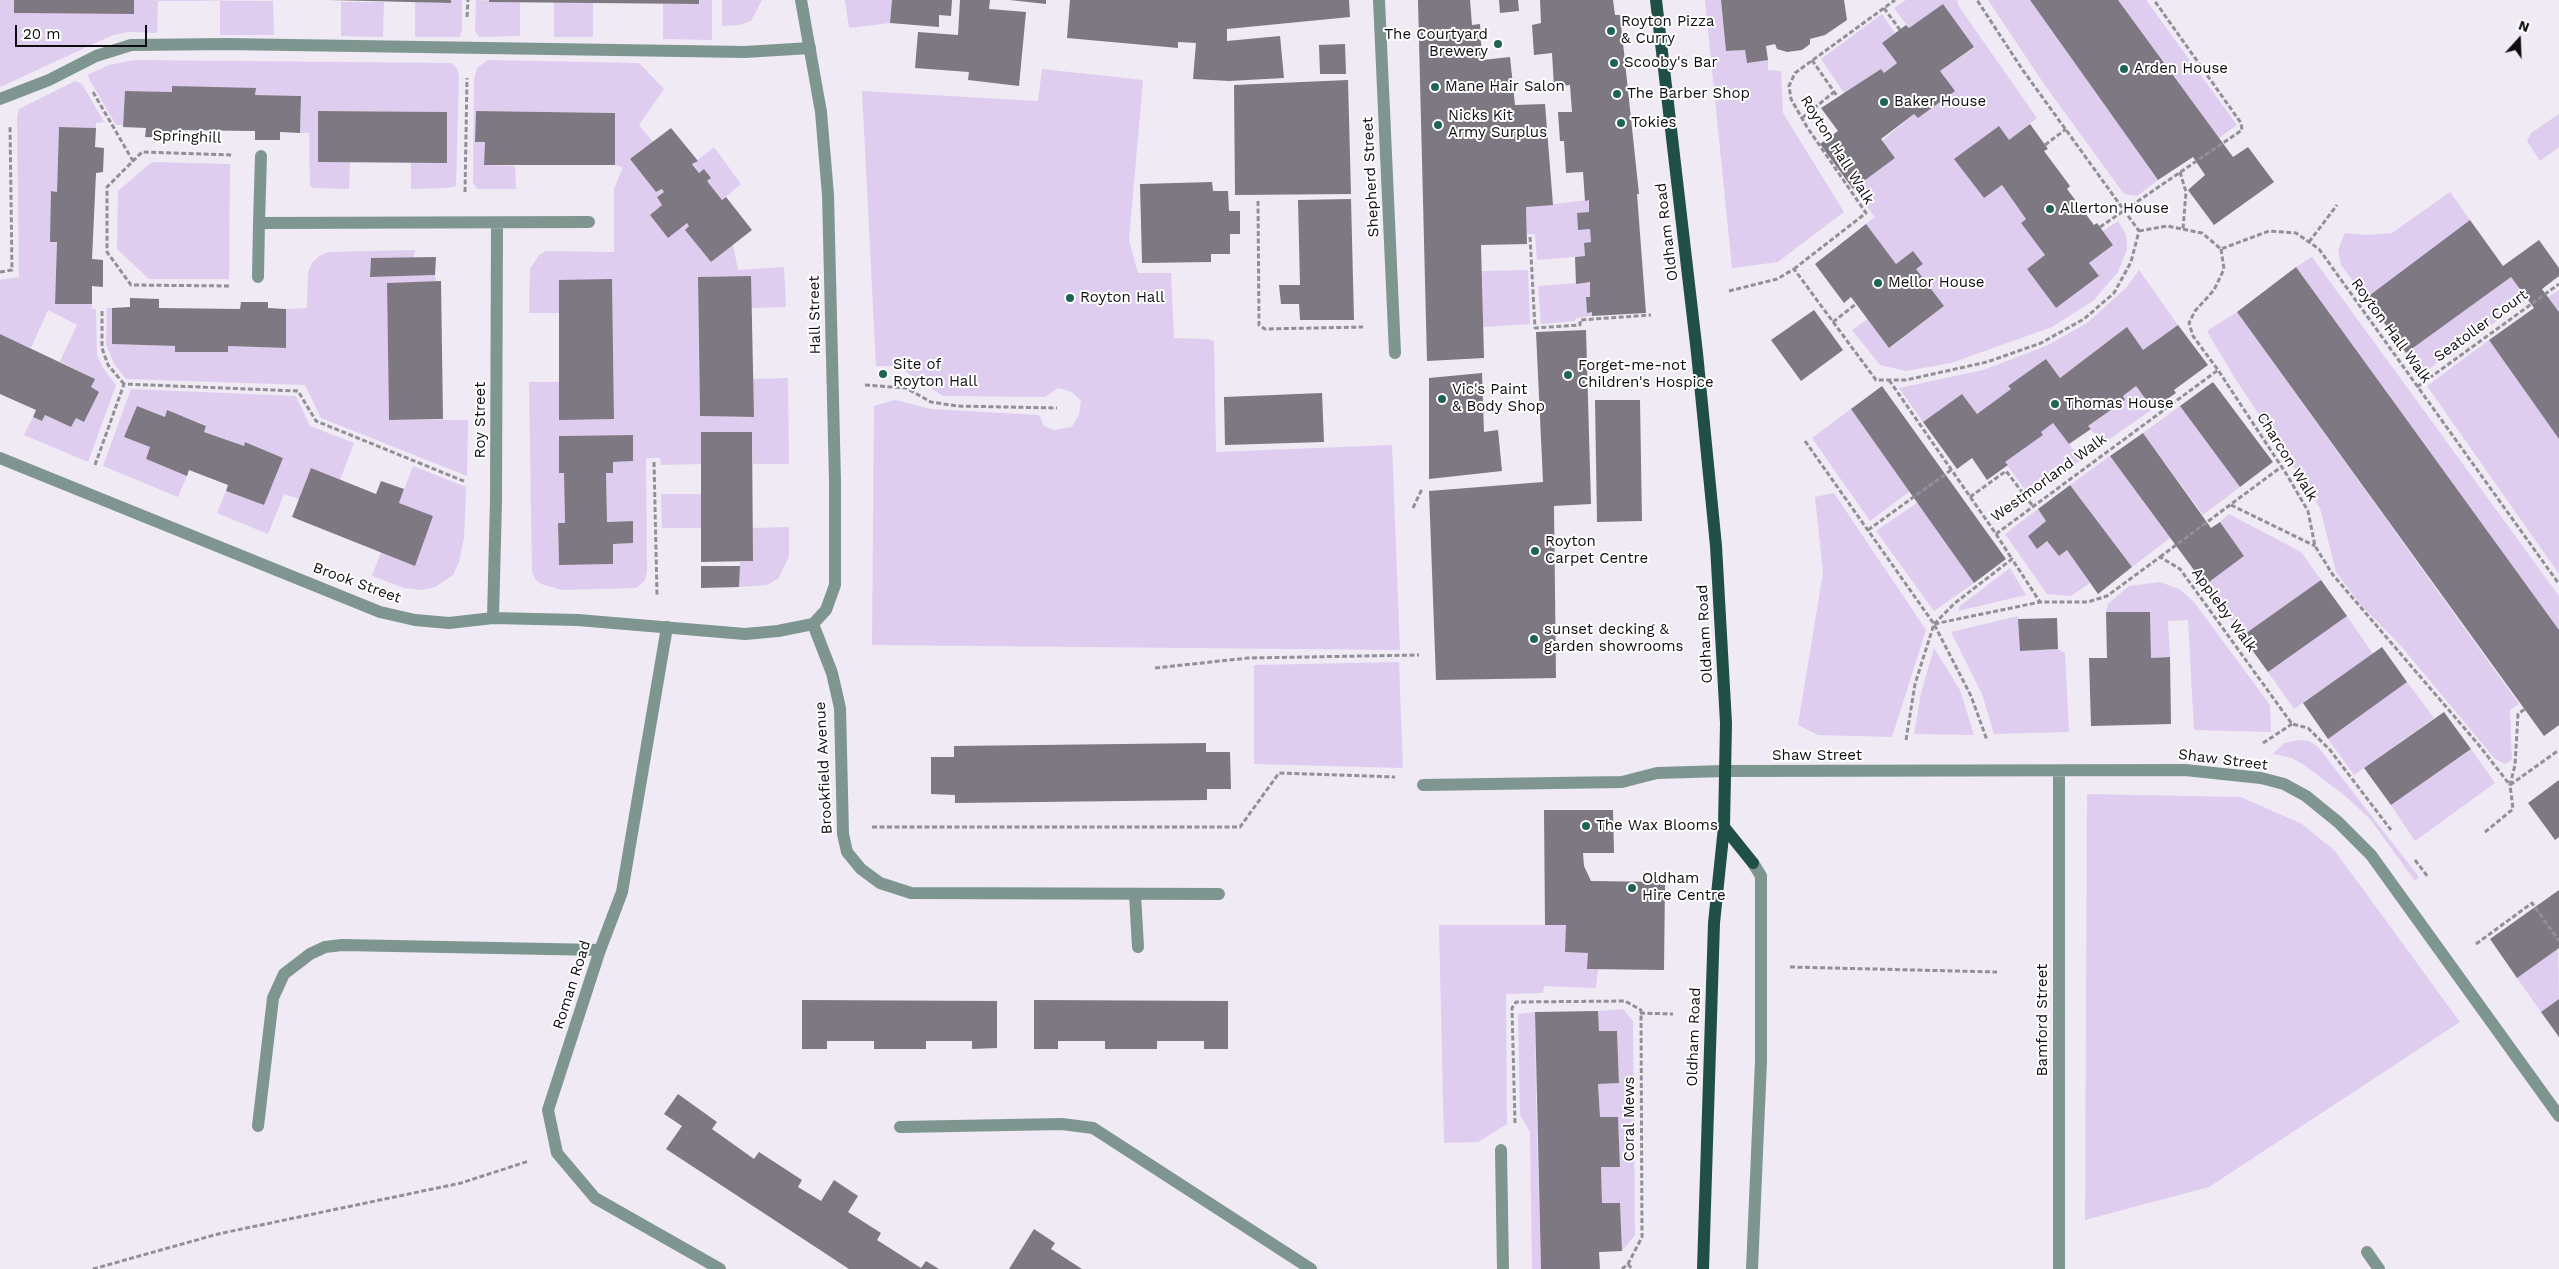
<!DOCTYPE html>
<style>
body{margin:0}
#map{position:relative;width:2559px;height:1269px;overflow:hidden;background:#efeaf4;font-family:"Work Sans",sans-serif}
canvas{display:block}
.north{position:absolute;left:2494px;top:15px;width:50px;height:50px;-webkit-text-stroke:4px #fff;paint-order:stroke;rotate:20deg;font-size:14px;font-weight:700;line-height:20px;text-align:center;color:#0e0c0f}
.north::after{content:'';display:block;margin:auto;width:18px;height:22px;background:#0e0c0f;clip-path:polygon(50% 0,100% 100%,50% 72%,0 100%)}
.scale{position:absolute;left:15px;top:25px;width:132px;height:22px;box-sizing:border-box;border:2px solid #0e0c0f;border-top:0;padding-left:6px;font-size:15px;line-height:18px;white-space:nowrap;color:#0e0c0f;-webkit-text-stroke:4px #fff;paint-order:stroke}
</style>
<div id="map">
<canvas width="2559" height="1269"></canvas>
<div class="north">N</div>
<div class="scale">20 m</div>
</div>
<script>
const context = document.querySelector('canvas').getContext('2d');
context.lineJoin = 'round';
function fillPath(path, color) { context.fillStyle = color; context.fill(path, 'evenodd'); }
const poly = rows => new Path2D(rows.map(r => 'M' + r).join(''));
function trace(path, color, width, dash) { context.strokeStyle = color; context.lineWidth = width; context.lineCap = dash ? 'butt' : 'round'; context.setLineDash(dash || []); context.stroke(path); }
function write(font, color, halo, rows, align = 'center') {
  context.font = font + ' "Work Sans",sans-serif'; context.lineWidth = 4; context.setLineDash([]); context.textBaseline = 'middle'; context.strokeStyle = halo; context.fillStyle = color; for (const [text, x, y, turn = 0] of rows) {
    context.save(); context.translate(x, y); context.rotate((+turn || 0) * Math.PI / 180); context.textAlign = isNaN(turn) ? turn : align; if (halo) context.strokeText(text, 0, 0); context.fillText(text, 0, 0); context.restore();
  }
}
fillPath(poly([
 [0,0,14,0,14,13,134,14,134,0,273,1,274,35,220,35,220,1,158,0,157,33,129,32,113,35,0,87],
 [451,0,462,0,462,30,460,37,415,37,415,2,450,3],
 [476,0,520,2,520,36,479,37,475,31],
 [699,0,712,0,712,40,663,39,663,4,699,4],
 [722,0,762,0,751,21,739,25,722,26],
 [845,0,892,0,890,23,849,28],
 [1705,0,1721,0,1726,51,1745,50,1747,63,1768,60,1768,70,1781,71,1783,113,1844,212,1778,262,1732,268],
 [1906,0,1957,0,1958,5,1983,41,2037,118,2009,140,1955,160,1984,198,2002,185,2026,219,2021,223,2045,255,2027,269,2056,308,2099,277,2089,263,2113,245,2103,231,2118,221,2126,235,2127,249,2118,272,2093,301,2052,327,1951,363,1906,371,1880,365,1852,330,1868,319,1890,348,1944,306,1916,269,1923,264,1913,251,1896,264,1866,224,1875,217,1853,189,1895,158,1882,141,1914,114,1918,118,1954,91,1940,71,1974,48,1943,4,1909,28,1894,8],
 [1988,0,2030,0,2158,180,2137,196,2124,194,2044,84],
 [2118,0,2146,0,2237,125,2219,138],
 [341,2,384,2,383,37,341,36],
 [554,2,593,3,593,37,554,37],
 [1882,14,1895,33,1882,43,1897,63,1884,73,1881,69,1845,94,1821,59],
 [134,60,451,63,457,68,459,76,456,186,448,188,411,189,411,162,447,162,447,112,319,111,350,162,349,189,313,188,310,185,309,133,300,133,301,96,255,95,256,89,172,92,125,91,123,125,116,125,87,75,109,65],
 [488,60,639,63,664,89,639,125,653,142,631,159,656,192,662,189,664,192,657,197,662,205,650,215,687,223,689,226,685,230,711,262,733,244,738,270,784,267,786,307,751,308,750,276,698,278,699,379,700,416,753,417,753,379,788,378,789,464,753,464,752,432,701,432,701,464,661,465,660,458,646,458,647,570,645,580,637,588,562,590,541,584,536,580,532,572,529,382,559,382,614,418,612,280,559,280,559,313,529,313,530,269,539,255,546,251,614,252,614,189,623,167,615,165,615,113,476,111,475,142,485,142,484,165,515,166,516,189,477,189,473,183,474,80,477,68],
 [633,435,633,461,613,462,613,472,606,473,607,522,632,521,633,543,613,544,613,564,559,565,558,523,565,523,564,473,559,473,559,436],
 [1042,69,1143,80,1129,240,1138,273,1171,273,1174,338,1208,339,1214,341,1216,452,1392,445,1400,650,872,645,874,406,895,400,931,409,1039,415,1044,426,1054,430,1072,427,1079,414,1081,401,1072,392,1058,388,1045,397,943,396,897,366,876,366,862,91,1038,101],
 [75,81,82,84,104,122,96,123,96,128,59,127,57,192,52,191,57,242,55,303,92,304,92,309,96,309,97,355,103,368,116,385,88,462,24,435,33,417,42,421,45,415,71,427,76,418,84,422,99,392,91,387,94,379,60,361,77,325,48,310,31,348,0,334,0,280,19,277,17,118,19,109],
 [2559,114,2559,147,2540,161,2527,141,2531,133],
 [714,147,741,184,722,200,707,181,711,178,704,169,699,173,693,164],
 [152,162,230,164,229,279,149,279,117,249,118,191],
 [2450,192,2470,220,2366,298,2341,265,2338,250,2345,233,2367,235,2392,233],
 [1589,200,1589,212,1577,214,1578,230,1590,229,1591,242,1584,243,1585,256,1537,260,1535,234,1527,234,1526,207],
 [415,250,414,258,371,258,370,277,435,275,436,282,387,283,389,420,468,420,467,476,321,418,305,385,126,379,114,364,106,344,107,308,112,308,112,344,175,346,176,352,228,352,228,346,286,348,286,309,307,308,308,272,312,263,319,256,328,252],
 [2312,257,2559,596,2559,630,2296,267],
 [1528,270,1530,324,1483,327,1482,271],
 [2139,270,2178,325,2143,350,2127,328,2060,378,2046,359,2008,386,2011,389,1977,414,1962,394,1923,422,1899,388,1983,370,2046,346,2087,323,2126,288],
 [2511,277,2528,299,2420,375,2406,353],
 [1590,282,1590,297,1586,298,1587,312,1592,312,1592,316,1576,318,1575,321,1541,324,1538,286],
 [2559,290,2559,312,2548,297],
 [2237,312,2519,704,2510,710,2512,760,2505,764,2495,759,2401,646,2361,605,2336,572,2320,508,2233,375,2207,331],
 [2489,340,2559,439,2559,574,2427,386],
 [2136,386,2153,409,2102,444,2088,426,2125,400,2123,396],
 [131,389,296,396,310,426,354,443,340,480,311,468,299,499,284,494,268,534,217,513,226,491,264,505,283,458,246,442,244,446,204,432,206,425,167,411,165,417,137,406,124,437,150,447,146,459,187,476,178,497,103,466],
 [2180,406,2240,487,2203,515,2143,433],
 [1851,409,1910,491,1870,521,1812,438],
 [2053,423,2081,460,2030,497,2005,462,2043,435,2041,432],
 [2110,456,2170,538,2132,567,2070,485],
 [413,466,466,487,464,538,459,562,453,575,435,587,422,590,404,588,372,576,381,552,433,516,399,503],
 [1834,493,1926,630,1892,737,1818,735,1798,725,1823,572,1815,497],
 [661,494,702,494,701,528,662,528],
 [1918,502,1974,583,1934,611,1876,531],
 [2038,509,2046,521,2028,536,2037,548,2047,541,2059,556,2067,550,2090,583,2071,596,2047,594,2005,534],
 [2229,514,2301,552,2321,580,2242,636,2205,585,2244,556,2220,522],
 [789,527,789,557,778,579,767,585,739,587,740,562,753,561,752,528],
 [2010,568,2026,595,1958,611,1960,606],
 [2160,582,2179,589,2194,602,2270,705,2271,732,2194,730,2188,620,2168,621,2170,657,2151,658,2150,612,2106,612,2108,604,2129,586],
 [2018,616,2020,651,2058,649,2065,653,2069,732,1994,734,1982,694,1951,632],
 [2347,616,2373,654,2294,709,2268,672],
 [1934,648,1960,690,1974,735,1914,734,1921,693],
 [1399,662,1403,768,1254,764,1254,665],
 [2407,682,2434,718,2354,775,2328,739],
 [2300,740,2309,741,2318,747,2419,877,2415,881,2370,819,2345,796,2306,766,2292,758,2273,754,2284,743],
 [2471,749,2495,783,2415,841,2391,805],
 [2087,794,2241,797,2302,824,2335,851,2460,1022,2209,1187,2085,1220],
 [1439,925,1566,925,1566,952,1588,953,1588,969,1598,969,1596,988,1544,986,1543,993,1506,994,1507,1124,1478,1142,1444,1143],
 [2558,948,2559,999,2541,1012,2517,978],
 [1623,1009,1633,1021,1635,1235,1622,1251,1620,1203,1602,1203,1601,1167,1620,1166,1618,1117,1600,1117,1598,1084,1619,1082,1617,1031,1599,1031,1598,1011],
 [1535,1012,1536,1098,1541,1269,1532,1269,1530,1132,1520,1115,1518,1014]
]), '#dfcdf0');
fillPath(poly([
 [14,0,134,0,134,14,14,13],
 [328,0,451,0,451,3],
 [489,0,699,0,699,4,489,2],
 [892,0,952,0,951,16,939,15,939,27,890,23],
 [960,0,990,0,989,9,1026,12,1019,86,968,80,969,72,915,68,918,32,958,35],
 [1010,0,1046,0,1046,4],
 [1070,0,1349,0,1350,17,1227,29,1227,41,1280,36,1284,78,1229,81,1193,79,1196,43,1178,42,1178,48,1067,38],
 [1418,0,1470,0,1472,25,1480,24,1482,60,1510,57,1515,105,1545,104,1553,205,1526,207,1527,244,1481,245,1484,358,1427,361],
 [1499,0,1518,0,1519,11,1500,13],
 [1540,0,1613,0,1615,15,1620,15,1639,194,1637,194,1646,313,1592,316,1592,312,1587,313,1586,297,1590,297,1590,282,1576,284,1575,257,1585,256,1584,243,1591,242,1590,229,1578,230,1577,213,1589,212,1589,200,1585,201,1583,172,1566,173,1564,141,1560,141,1558,112,1572,112,1570,85,1554,87,1552,53,1534,55,1532,25,1541,23],
 [1721,0,1844,0,1847,20,1825,35,1810,39,1810,44,1802,50,1787,52,1777,49,1775,44,1766,46,1768,60,1747,63,1745,50,1726,51],
 [2030,0,2118,0,2233,157,2248,147,2274,182,2214,225,2188,190,2205,175,2193,157,2158,180],
 [1943,4,1974,47,1940,71,1955,91,1918,118,1914,114,1881,139,1895,158,1853,189,1820,144,1838,131,1821,108,1881,69,1884,73,1897,63,1882,43,1906,25,1909,28],
 [1345,44,1346,74,1320,74,1319,45],
 [1348,80,1351,194,1235,195,1234,85],
 [172,86,256,88,255,95,301,96,300,133,280,132,280,140,255,140,255,131,172,130,171,138,145,137,146,128,123,127,125,91,172,92],
 [318,111,447,112,447,163,318,162],
 [476,111,615,113,615,165,484,165,485,142,475,142],
 [2030,124,2048,149,2044,151,2070,186,2067,189,2094,225,2097,223,2113,245,2089,263,2099,276,2056,308,2027,269,2045,255,2021,223,2026,219,2002,185,1984,198,1954,159,1999,126,2009,140],
 [59,127,96,128,95,147,104,148,103,172,96,173,92,259,103,260,103,287,92,286,92,304,55,304,57,242,50,242,51,191,57,192],
 [671,128,698,161,692,164,699,173,704,169,711,178,707,181,722,200,726,197,752,230,711,262,685,230,689,226,687,223,668,238,650,215,662,205,657,197,664,192,662,189,656,192,630,159],
 [1212,182,1213,191,1228,191,1229,211,1240,211,1240,234,1230,234,1230,254,1211,254,1211,262,1142,263,1140,184],
 [1351,199,1354,320,1300,320,1299,304,1281,304,1279,285,1300,285,1298,200],
 [2470,220,2503,266,2539,240,2559,268,2559,276,2542,289,2559,312,2559,439,2489,340,2534,308,2511,277,2406,353,2366,298],
 [1866,224,1896,264,1913,251,1923,264,1916,269,1944,306,1889,348,1851,297,1844,303,1815,264],
 [436,257,435,275,370,277,371,258],
 [2296,267,2559,630,2559,725,2544,736,2237,312],
 [751,276,754,417,700,416,698,277],
 [612,279,614,419,559,420,559,280],
 [441,281,443,419,389,420,387,283],
 [130,298,159,299,159,308,240,309,241,302,268,302,268,308,286,309,286,348,228,346,228,352,175,352,175,346,112,344,112,308,130,307],
 [1814,310,1843,350,1801,381,1771,340],
 [2178,325,2208,365,2174,390,2176,393,2153,409,2136,386,2123,396,2125,400,2088,426,2091,429,2069,444,2053,423,2041,432,2043,435,2005,462,2008,465,1987,480,1972,458,1957,469,1923,422,1962,394,1977,414,2011,389,2008,386,2046,359,2060,378,2127,327,2143,350],
 [1586,330,1591,504,1554,506,1556,678,1436,680,1429,491,1543,482,1536,332],
 [0,334,95,379,91,387,99,392,84,422,76,418,71,427,45,415,42,421,33,417,36,410,0,394],
 [1482,373,1484,432,1498,430,1502,471,1429,479,1429,378],
 [2213,382,2273,462,2240,487,2180,406],
 [1882,386,2006,559,1974,583,1851,409],
 [1322,393,1324,442,1225,445,1224,397],
 [1595,400,1640,400,1642,521,1597,522],
 [137,406,165,417,167,410,206,426,204,432,244,446,245,442,283,458,264,505,226,491,228,485,189,470,187,476,146,459,150,447,124,437],
 [701,432,752,432,753,561,701,562],
 [2143,433,2211,528,2220,522,2244,556,2205,585,2110,456],
 [633,435,633,461,613,462,613,473,606,473,607,522,633,521,633,543,613,544,613,564,559,565,558,523,565,523,564,473,559,473,559,436],
 [311,468,376,494,381,481,404,489,399,503,433,516,415,566,292,517],
 [2070,485,2132,567,2098,594,2067,550,2059,556,2047,541,2037,549,2028,536,2046,521,2038,509],
 [701,566,740,566,739,587,701,588],
 [2321,580,2347,616,2268,672,2242,636],
 [2106,612,2150,612,2151,658,2170,657,2171,724,2091,726,2089,658,2107,658],
 [2057,618,2058,649,2020,651,2018,619],
 [2382,647,2407,682,2328,739,2303,703],
 [2444,712,2471,749,2391,805,2364,768],
 [1206,743,1206,752,1230,752,1231,789,1207,789,1207,800,955,803,955,795,931,794,931,757,954,757,954,746],
 [2559,780,2559,837,2555,840,2528,803],
 [1544,810,1613,810,1614,853,1583,853,1584,866,1591,881,1665,882,1664,970,1587,969,1588,953,1565,952,1566,925,1545,925],
 [2559,890,2559,948,2517,978,2490,939],
 [2559,999,2559,1037,2541,1012],
 [802,1000,997,1001,997,1048,972,1049,972,1041,926,1041,926,1049,874,1049,874,1041,827,1041,827,1049,802,1049],
 [1034,1000,1228,1001,1228,1049,1204,1049,1204,1041,1157,1041,1157,1049,1105,1049,1105,1041,1058,1041,1058,1049,1034,1049],
 [1598,1011,1599,1031,1617,1031,1619,1083,1598,1084,1600,1117,1618,1117,1620,1167,1601,1167,1602,1203,1620,1203,1622,1251,1599,1252,1600,1269,1541,1269,1535,1012],
 [678,1094,717,1122,712,1129,754,1159,759,1152,802,1180,798,1187,816,1198,821,1201,834,1180,858,1196,848,1212,881,1233,877,1240,921,1268,926,1261,939,1269,849,1269,666,1149,682,1126,664,1114],
 [1034,1229,1055,1243,1051,1249,1082,1269,1009,1269]
]), '#7d7881');
trace(poly([
 [1884,8,1900,30],
 [467,17,468,0],
 [1812,60,1837,96],
 [93,92,133,161],
 [1802,118,1834,92],
 [2045,145,2066,129],
 [2180,172,2186,192,2183,229],
 [465,192,467,78],
 [1258,201,1259,325,1265,329,1363,327],
 [2100,227,2242,130,2241,123,2154,0],
 [2139,231,2167,226,2202,233,2221,249,2269,231,2296,233,2319,249,2559,584],
 [1530,237,1535,328,1580,325,1580,320,1651,315],
 [2309,242,2337,205],
 [2221,249,2224,269,2214,290,2195,311,2189,323,2193,336,2218,370,2287,475,2308,511,2315,546,2333,575,2478,744,2510,785],
 [1794,269,1866,213,1807,127,1791,99,1789,86,1795,73,1895,0],
 [0,272,12,270,10,126],
 [229,286,131,285,107,252,107,187,142,152,232,155],
 [1729,291,1777,279,1794,269,1876,380,1906,380,1987,362,2041,343,2084,319,2114,293,2131,262,2139,231,2022,69,1977,0],
 [102,311,102,348,108,365,124,384],
 [1833,322,1856,304],
 [1889,380,1996,534,2218,370],
 [865,385,906,388,931,402,957,406,1057,408],
 [2417,387,2559,284],
 [1805,441,1934,624,1971,696,1987,740],
 [654,462,657,595],
 [95,465,124,384,298,391,316,421,466,482],
 [1970,497,2006,471,2032,505],
 [2231,505,2315,546],
 [1413,508,1422,489],
 [1868,530,1951,470],
 [1996,534,2012,559],
 [2160,557,2281,467],
 [1934,624,1955,603,2012,559,2040,602,2088,602,2107,596,2160,557,2180,569,2292,724,2308,728,2330,750,2391,830],
 [1155,668,1248,658,1419,655],
 [1906,740,1915,684,1934,624,2040,602],
 [2263,743,2292,724],
 [2510,785,2559,750],
 [872,827,1240,827,1279,773,1395,777],
 [2485,832,2513,809,2510,785,2515,765,2518,714,2525,709],
 [2415,860,2428,877],
 [2476,944,2532,903,2559,941],
 [1790,967,1997,972],
 [1640,1013,1673,1014],
 [1515,1123,1512,1008,1516,1002,1625,1001,1641,1010,1642,1237,1628,1264,1622,1269],
 [1628,1264,1632,1269],
 [93,1269,218,1234,461,1183,529,1161]
]), '#938f96', 3, [5, 2.5]);
trace(poly([
 [0,99,49,80,96,56,131,45,226,44,745,52,810,48],
 [1423,785,1622,782,1657,773,1724,771],
 [258,1126,273,998,284,974,310,954,325,947,342,945,600,950],
 [900,1127,1062,1124,1093,1128,1311,1269],
 [1501,1150,1503,1269],
 [1752,1269,1761,1061,1761,876,1753,863]
]), '#7e968f', 12);
trace(poly([
 [801,0,821,112,828,195,835,481,835,585,826,610,813,624],
 [1379,0,1395,353],
 [259,223,261,156],
 [258,277,259,223,589,222],
 [0,458,380,612,415,620,449,623,493,618,578,620,745,634,778,631,813,624],
 [493,618,496,501,497,223],
 [813,624,832,673,840,708,843,834,847,852,861,869,880,883,911,893,1219,894],
 [667,627,622,892,600,950,548,1110,557,1153,595,1198,720,1269],
 [1724,771,2185,770,2261,778,2284,784,2306,796,2338,822,2371,855,2559,1116],
 [2059,772,2059,1269],
 [1135,894,1138,947],
 [2367,1252,2379,1269]
]), '#7e968f', 12);
trace(poly([
 [1656,0,1697,353,1716,546,1726,723,1724,827,1714,923,1703,1269],
 [1724,827,1753,863]
]), '#205045', 12);
for (const [x, y, r, color] of [
 [1611,31,5,"#1f6355"],
 [1498,44,5,"#1f6355"],
 [1614,63,5,"#1f6355"],
 [2124,69,5,"#1f6355"],
 [1435,87,5,"#1f6355"],
 [1617,94,5,"#1f6355"],
 [1884,102,5,"#1f6355"],
 [1621,123,5,"#1f6355"],
 [1438,125,5,"#1f6355"],
 [2050,209,5,"#1f6355"],
 [1878,283,5,"#1f6355"],
 [1070,298,5,"#1f6355"],
 [883,374,5,"#1f6355"],
 [1568,375,5,"#1f6355"],
 [1442,399,5,"#1f6355"],
 [2055,404,5,"#1f6355"],
 [1535,551,5,"#1f6355"],
 [1534,639,5,"#1f6355"],
 [1586,826,5,"#1f6355"],
 [1632,888,5,"#1f6355"]
]) { const dot = new Path2D(); dot.arc(x, y, r, 0, 2 * Math.PI); context.fillStyle = color; context.fill(dot); trace(dot, '#fff', 2); }
write('15px', '#0e0c0f', '#fff', [
 ["Royton Pizza",1621,22],
 ["& Curry",1621,39],
 ["The Courtyard",1488,35,"right"],
 ["Brewery",1488,52,"right"],
 ["Scooby's Bar",1624,63],
 ["Arden House",2134,69],
 ["Mane Hair Salon",1445,87],
 ["The Barber Shop",1627,94],
 ["Baker House",1894,102],
 ["Nicks Kit",1448,116],
 ["Army Surplus",1448,133],
 ["Tokies",1631,123],
 ["Allerton House",2060,209],
 ["Mellor House",1888,283],
 ["Royton Hall",1080,298],
 ["Site of",893,365],
 ["Royton Hall",893,382],
 ["Forget-me-not",1578,366],
 ["Children's Hospice",1578,383],
 ["Vic's Paint",1452,390],
 ["& Body Shop",1452,407],
 ["Thomas House",2065,404],
 ["Royton",1545,542],
 ["Carpet Centre",1545,559],
 ["sunset decking &",1544,630],
 ["garden showrooms",1544,647],
 ["The Wax Blooms",1596,826],
 ["Oldham",1642,879],
 ["Hire Centre",1642,896]
], 'left');
write('15px', '#0e0c0f', '#fff', [
 ["Springhill",187,137,2],
 ["Royton Hall Walk",1837,150,58],
 ["Shepherd Street",1371,177,-93],
 ["Oldham Road",1667,232,-97],
 ["Hall Street",815,315,-91],
 ["Seatoller Court",2481,326,-36],
 ["Royton Hall Walk",2391,331,54],
 ["Roy Street",481,420,-90],
 ["Charcon Walk",2287,457,58],
 ["Westmorland Walk",2049,478,-36],
 ["Brook Street",357,583,20],
 ["Appleby Walk",2224,610,54],
 ["Oldham Road",1705,634,-93],
 ["Shaw Street",1817,756],
 ["Shaw Street",2223,760,7],
 ["Brookfield Avenue",824,768,-93],
 ["Roman Road",572,985,-72],
 ["Bamford Street",2043,1020,-90],
 ["Oldham Road",1694,1037,-88],
 ["Coral Mews",1630,1119,-90]
]);
</script>
